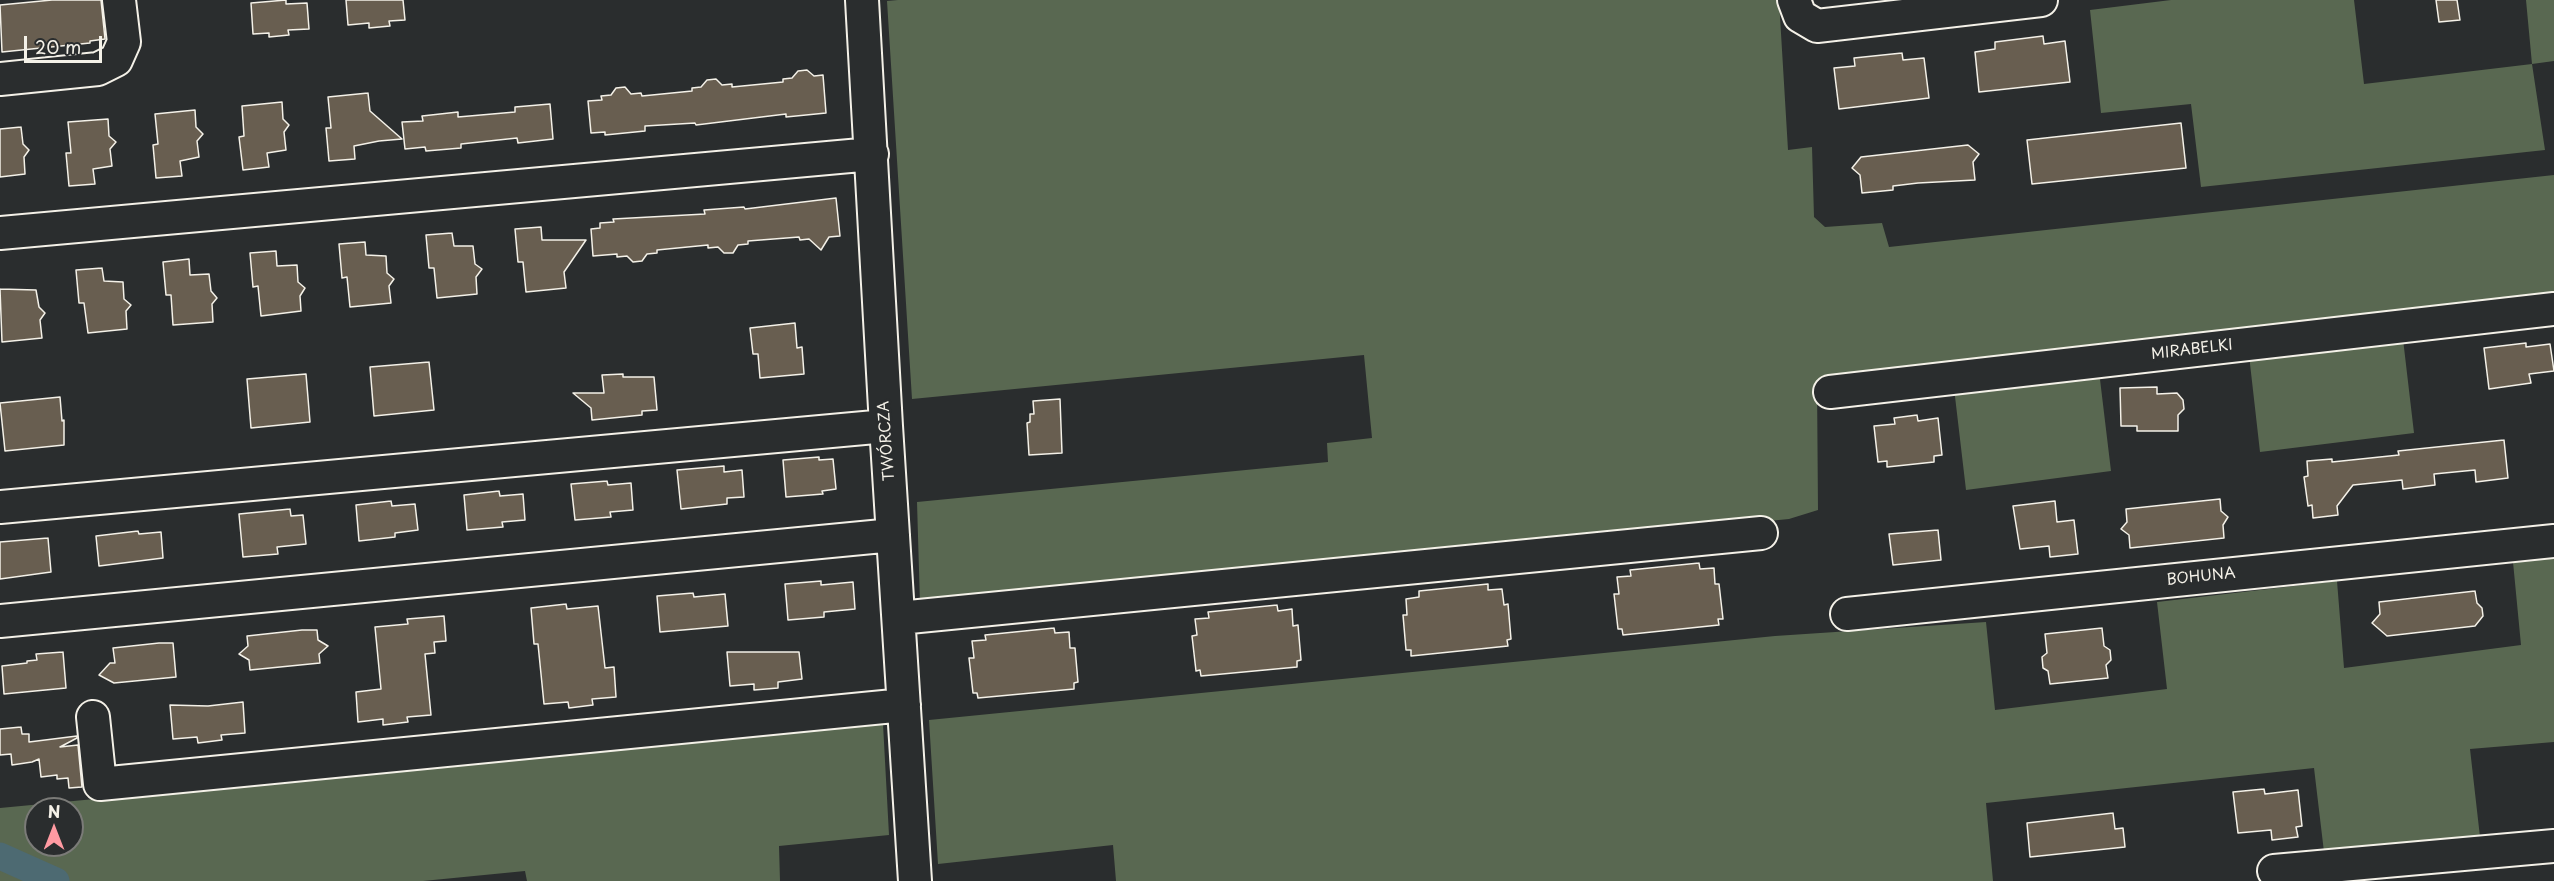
<!DOCTYPE html>
<meta charset="utf-8">
<style>
body{margin:0}
#map{position:relative;width:2554px;height:881px;overflow:hidden;background:#2a2d2e;font-family:"Playpen Sans",sans-serif}
canvas{display:block}
.north{position:absolute;left:24px;top:797px;width:60px;height:60px;box-sizing:border-box;background:#2a2d2e;border:2px solid #7b7b78;border-radius:50%;rotate:0deg;font-size:16px;font-weight:700;line-height:24px;text-align:center;color:#f4f1e8}
.north::after{content:'';display:block;margin:auto;width:21px;height:27px;background:#ff9aa2;clip-path:polygon(50% 0,100% 100%,50% 72%,0 100%)}
.scale{position:absolute;left:24px;top:36px;width:78px;height:27px;box-sizing:border-box;border:3px solid #f4f1e8;border-top:0;padding-left:8px;font-size:18px;line-height:21px;white-space:nowrap;color:#f4f1e8;-webkit-text-stroke:4px #2a2d2e;paint-order:stroke}
</style>
<div id="map">
<canvas width="2554" height="881"></canvas>
<div class="north">N</div>
<div class="scale">20 m</div>
</div>
<script>
const context = document.querySelector('canvas').getContext('2d');
context.lineJoin = 'round';
function fillPath(path, color) { context.fillStyle = color; context.fill(path, 'evenodd'); }
const poly = rows => new Path2D(rows.map(r => 'M' + r).join(''));
function trace(path, color, width, dash) { context.strokeStyle = color; context.lineWidth = width; context.lineCap = dash ? 'butt' : 'round'; context.setLineDash(dash || []); context.stroke(path); }
function write(font, color, halo, rows, align = 'center') {
  context.font = font + ' "Playpen Sans",sans-serif'; context.lineWidth = 5; context.setLineDash([]); context.textBaseline = 'middle'; context.strokeStyle = halo; context.fillStyle = color; for (const [text, x, y, turn = 0] of rows) {
    context.save(); context.translate(x, y); context.rotate((+turn || 0) * Math.PI / 180); context.textAlign = isNaN(turn) ? turn : align; if (halo) context.strokeText(text, 0, 0); context.fillText(text, 0, 0); context.restore();
  }
}
fillPath(poly([
 [898,0,1779,0,1788,150,1812,147,1814,217,1825,227,1882,223,1889,247,2554,175,2554,302,1817,383,1818,510,1789,519,920,604,917,502,1328,462,1327,443,1372,438,1364,355,912,399,887,1],
 [2171,0,2354,0,2364,84,2532,64,2526,0,2554,0,2554,61,2532,64,2545,150,2201,187,2191,104,2101,113,2090,10],
 [2403,339,2414,433,2260,452,2249,355],
 [2099,371,2111,471,1966,490,1954,388],
 [2554,558,2554,742,2470,749,2480,837,2324,852,2314,768,1986,803,1993,881,1116,881,1113,845,938,864,929,720,1775,636,1986,622,1995,710,2167,689,2157,602,2337,581,2344,668,2521,645,2513,562],
 [883,724,889,835,779,846,780,881,527,881,525,871,423,881,0,881,0,808],
 [36,809,72,809,72,845,36,845]
]), '#596851');
trace(poly([
 [0,856,56,881]
]), '#4d6a72', 27);
const building = poly([
 [52,0,101,0,105,39,90,41,90,43,2,52,0,5,52,0],
 [286,0,286,4,307,3,309,29,288,30,289,35,269,37,269,33,253,34,251,3,286,0],
 [346,0,403,0,405,20,389,21,390,26,369,28,369,23,348,25,346,0],
 [2436,0,2457,0,2460,20,2439,22,2436,0],
 [2043,36,2044,44,2065,41,2070,82,1979,92,1975,52,1995,49,1995,42,2043,36],
 [1902,53,1903,60,1924,58,1929,98,1839,109,1834,68,1855,66,1854,58,1902,53],
 [807,70,814,76,823,75,826,113,786,117,786,114,696,125,695,123,645,126,645,131,605,135,605,132,591,133,588,101,602,100,601,96,611,95,616,88,625,87,631,94,641,93,642,96,692,91,692,88,701,87,707,80,716,79,722,85,732,84,732,87,783,82,783,79,792,78,798,71,807,70],
 [368,93,370,111,402,139,379,141,354,146,355,159,329,161,326,128,331,128,328,97,368,93],
 [282,102,283,119,289,125,284,132,286,150,267,153,269,167,243,170,239,137,244,136,242,106,282,102],
 [550,104,553,139,518,143,517,138,461,144,461,148,426,151,425,147,405,149,402,122,423,121,422,116,458,112,458,117,515,112,515,107,550,104],
 [195,110,196,127,203,134,197,141,199,157,180,161,182,176,156,178,153,145,158,144,155,114,195,110],
 [108,119,109,136,116,142,110,149,112,166,93,169,95,184,69,186,66,153,71,153,68,122,108,119],
 [2181,123,2186,168,2032,184,2027,140,2181,123],
 [21,127,23,144,29,150,24,157,25,174,0,177,0,129,21,127],
 [1968,145,1979,154,1973,162,1975,180,1918,183,1893,186,1893,190,1862,193,1860,175,1852,168,1861,157,1968,145],
 [836,198,840,236,829,237,821,250,809,239,800,240,799,237,748,241,748,244,738,245,733,253,724,253,718,247,708,248,708,245,657,250,657,253,647,254,642,261,633,262,627,256,617,257,617,254,593,256,591,229,600,228,600,223,614,222,613,219,705,214,704,210,744,207,745,209,836,198],
 [541,227,542,240,586,240,564,272,566,288,526,292,523,262,518,262,515,229,541,227],
 [452,233,454,246,473,246,475,264,482,269,476,277,477,294,437,298,434,268,429,268,426,235,452,233],
 [365,242,366,255,386,256,387,273,394,279,389,286,391,303,350,307,347,277,342,278,339,244,365,242],
 [276,251,277,266,297,265,298,282,305,288,300,296,301,311,261,316,258,286,253,287,250,253,276,251],
 [189,259,190,275,209,274,211,291,217,298,212,304,213,322,173,325,171,295,166,295,163,262,189,259],
 [102,268,104,281,123,282,124,299,131,305,126,311,127,329,88,333,84,303,79,303,76,270,102,268],
 [0,289,36,290,39,307,45,313,40,320,42,338,2,342,0,289],
 [795,323,797,348,802,347,804,374,760,378,758,354,753,354,750,328,795,323],
 [2526,343,2526,347,2550,344,2554,371,2529,374,2531,383,2489,389,2484,348,2526,343],
 [429,362,434,410,374,416,370,367,429,362],
 [306,374,310,422,251,428,247,379,306,374],
 [623,374,623,377,654,377,657,410,642,411,642,415,592,420,591,408,573,393,604,393,602,375,623,374],
 [2157,387,2157,394,2177,393,2183,400,2184,409,2178,415,2178,431,2137,431,2137,426,2121,426,2120,388,2157,387],
 [60,397,62,421,64,420,64,445,5,451,0,403,60,397],
 [1060,399,1062,453,1029,455,1027,423,1030,422,1030,414,1034,414,1033,401,1060,399],
 [1917,415,1918,421,1938,418,1942,455,1934,456,1934,462,1887,467,1887,461,1878,462,1874,426,1895,424,1894,418,1917,415],
 [2504,440,2508,478,2476,482,2475,470,2434,474,2435,485,2403,489,2402,480,2353,485,2337,506,2338,515,2313,518,2312,505,2308,506,2304,477,2308,476,2307,461,2332,459,2332,462,2399,455,2398,451,2504,440],
 [819,457,819,460,833,459,836,489,822,491,823,494,786,497,783,460,819,457],
 [724,466,724,472,742,470,744,497,727,498,727,504,681,509,677,470,724,466],
 [607,481,608,485,631,483,633,510,610,512,611,517,575,520,571,484,607,481],
 [499,491,500,496,523,494,525,520,502,522,503,527,467,530,464,495,499,491],
 [2220,499,2221,511,2228,517,2223,525,2224,538,2130,548,2129,535,2121,529,2127,522,2126,509,2220,499],
 [391,501,392,506,415,504,418,530,395,533,395,537,359,541,356,505,391,501],
 [2055,501,2057,522,2074,520,2078,554,2050,557,2049,546,2020,549,2013,506,2055,501],
 [290,509,291,516,303,515,306,544,277,547,278,554,243,557,239,514,290,509],
 [1938,530,1941,560,1893,565,1889,534,1938,530],
 [138,531,139,534,161,532,163,558,99,566,96,536,138,531],
 [48,538,51,572,0,579,0,542,48,538],
 [1699,563,1700,569,1714,568,1715,584,1719,584,1723,619,1718,619,1719,625,1623,635,1622,629,1618,629,1614,594,1619,594,1617,577,1631,576,1630,570,1699,563],
 [821,581,821,585,853,582,855,609,824,612,824,617,788,620,785,584,821,581],
 [1488,584,1488,590,1502,589,1504,605,1508,604,1511,639,1507,640,1508,646,1411,656,1411,650,1406,650,1403,615,1407,615,1406,599,1419,597,1419,591,1488,584],
 [2475,591,2477,603,2482,608,2483,616,2475,626,2387,636,2372,623,2380,614,2379,602,2475,591],
 [693,593,694,597,725,594,728,626,660,632,657,596,693,593],
 [566,604,567,609,598,606,605,668,614,667,616,697,592,699,593,705,569,708,568,702,544,704,538,644,534,644,531,608,566,604],
 [1277,605,1278,611,1292,609,1293,626,1298,625,1301,660,1297,661,1297,667,1201,676,1200,670,1196,671,1192,636,1197,635,1195,619,1209,618,1208,612,1277,605],
 [444,616,446,641,434,642,435,653,425,654,431,715,407,717,408,722,383,725,383,719,358,722,356,692,381,689,375,627,408,624,407,619,444,616],
 [1054,628,1055,633,1069,632,1070,648,1075,648,1078,682,1074,683,1074,689,978,698,977,693,973,693,969,658,974,658,972,641,986,640,985,635,1054,628],
 [2102,628,2104,646,2110,650,2111,660,2106,665,2108,678,2050,684,2048,671,2043,668,2042,657,2047,653,2045,634,2102,628],
 [302,630,317,630,318,640,328,646,319,654,320,663,250,670,249,660,239,654,248,646,247,636,302,630],
 [159,643,173,643,176,677,114,683,99,675,110,663,115,663,113,648,159,643],
 [63,652,66,688,4,694,2,666,27,663,27,661,37,660,36,654,63,652],
 [727,652,799,652,802,679,778,682,778,688,754,690,754,684,730,686,727,652],
 [243,702,245,733,221,735,222,740,198,743,197,737,173,739,170,705,208,706,243,702],
 [21,727,22,734,29,734,29,742,77,736,77,738,60,747,78,745,82,787,69,788,68,778,57,779,57,775,41,777,39,759,32,762,12,765,11,754,0,755,0,729,21,727],
 [2264,789,2265,794,2298,790,2302,826,2296,827,2298,837,2272,840,2271,830,2238,833,2233,792,2264,789],
 [2113,813,2115,829,2123,828,2125,847,2030,857,2027,823,2113,813]
]);
fillPath(building, '#685e50');
trace(building, '#f4f1e8', 1.5);
const minor = poly([
 [862,0,886,426,915,881],
 [1794,0,1800,16,1817,26,2041,0],
 [0,79,98,69,116,60,124,42,119,0],
 [0,233,872,154],
 [1830,392,2554,309],
 [0,507,886,426],
 [1847,614,2554,541],
 [899,618,1761,533],
 [0,621,893,535],
 [93,717,100,784,904,705],
 [2274,871,2554,846]
]);
trace(minor, '#f4f1e8', 36);
trace(minor, '#2a2d2e', 32);
write('15px', '#f4f1e8', '#2a2d2e', [
 ["MIRABELKI",2192,350,-7],
 ["TWÓRCZA",887,441,-94],
 ["BOHUNA",2201,577,-6]
]);
</script>
